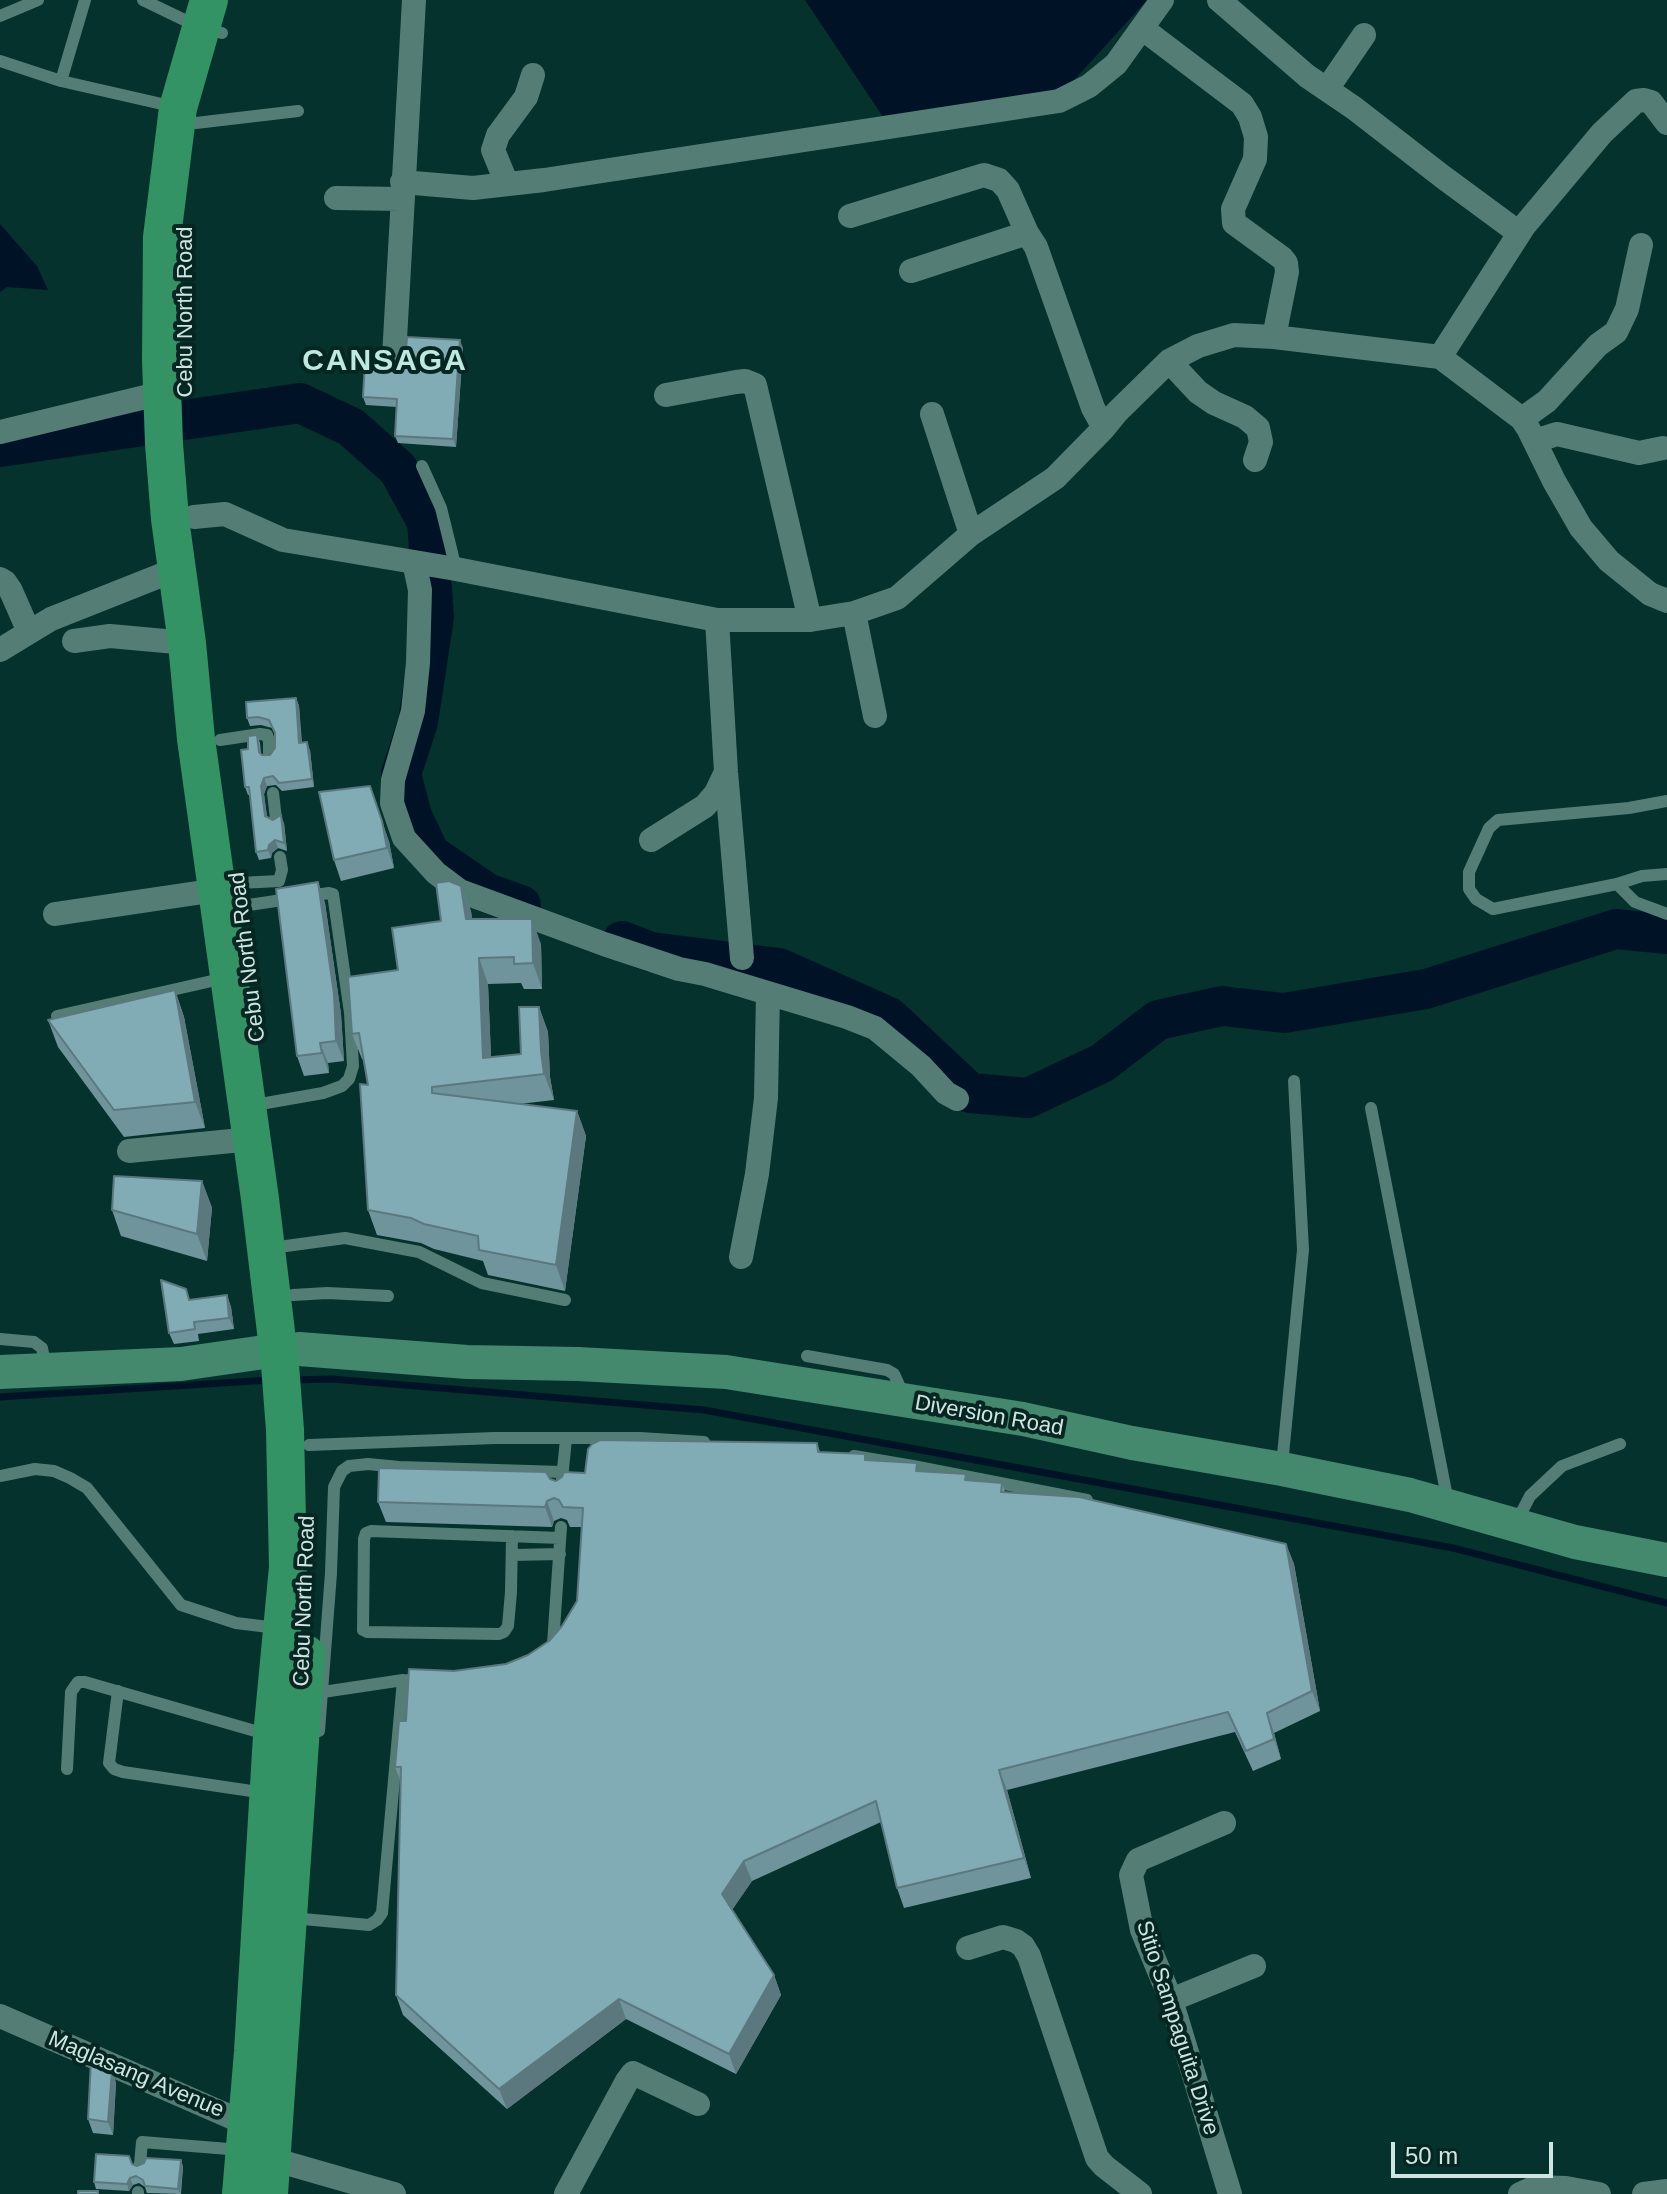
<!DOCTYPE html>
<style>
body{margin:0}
#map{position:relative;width:1667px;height:2194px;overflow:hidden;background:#05322c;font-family:Arial,sans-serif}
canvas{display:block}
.scale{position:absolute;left:1391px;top:2142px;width:162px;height:36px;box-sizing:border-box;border:4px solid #cfe5e1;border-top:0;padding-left:10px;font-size:24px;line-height:28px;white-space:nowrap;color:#cfe5e1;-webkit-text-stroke:6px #062622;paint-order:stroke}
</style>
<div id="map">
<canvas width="1667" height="2194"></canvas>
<div class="scale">50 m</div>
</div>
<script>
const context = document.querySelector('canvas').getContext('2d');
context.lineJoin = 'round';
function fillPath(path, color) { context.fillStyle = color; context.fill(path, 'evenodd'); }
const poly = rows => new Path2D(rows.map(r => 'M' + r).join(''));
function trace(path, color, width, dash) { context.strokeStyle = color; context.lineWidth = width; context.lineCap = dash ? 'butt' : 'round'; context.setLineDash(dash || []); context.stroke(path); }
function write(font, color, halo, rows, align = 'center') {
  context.font = font + ' Arial,sans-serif'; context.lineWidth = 8; context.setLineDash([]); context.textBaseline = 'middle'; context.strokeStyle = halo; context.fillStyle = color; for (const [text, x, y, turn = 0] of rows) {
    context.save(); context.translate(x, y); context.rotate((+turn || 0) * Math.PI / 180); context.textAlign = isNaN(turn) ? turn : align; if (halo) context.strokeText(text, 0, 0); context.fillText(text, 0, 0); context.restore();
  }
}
fillPath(poly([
 [805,0,1147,0,1057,99,889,126],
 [0,224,37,266,48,290,7,287,0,292]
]), '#001326');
trace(poly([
 [294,1380,332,1379,704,1410,1453,1548,1667,1603],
 [0,1397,270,1380]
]), '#001326', 7);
trace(poly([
 [0,447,300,403,351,427,398,469,427,522,434,617,418,722,401,774,412,816,430,854,487,893,521,905],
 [622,941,651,952,779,968,889,1017,970,1093,1028,1098,1102,1063,1158,1020,1222,1006,1284,1013,1426,989,1616,929,1667,934]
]), '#001326', 40);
trace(poly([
 [85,0,61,81,175,107],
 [143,0,201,28,222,33],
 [0,16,38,0],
 [0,61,61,81],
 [196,123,298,111],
 [422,466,441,508,456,569],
 [220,740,260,734,267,735,269,741,269,755],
 [273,793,276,819],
 [1667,801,1629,808,1498,820,1489,828,1469,872,1469,889,1476,899,1493,909,1617,884,1642,876,1667,874],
 [239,883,279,881,282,870,280,857],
 [1617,884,1635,902,1667,914],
 [242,906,329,893,333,894,350,1013,353,1066,349,1079,342,1086,323,1093,266,1103],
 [57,1016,225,978],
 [1371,1108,1448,1502],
 [286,1246,345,1238,419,1252,482,1283,565,1300],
 [293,1295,327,1293,388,1296],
 [0,1339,34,1342,42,1348,46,1369],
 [807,1356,887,1370,894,1374,904,1396],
 [309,1445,494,1438,640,1438,704,1442],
 [854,1456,913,1466,1087,1500],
 [1282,1465,1303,1250,1294,1081],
 [0,1476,35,1469,54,1471,70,1478,87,1488,181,1605,236,1623,277,1628],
 [562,1479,566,1439],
 [1516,1523,1530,1496,1562,1466,1620,1444],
 [512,1536,511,1592,508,1626,504,1632,499,1634,367,1632,363,1630,364,1539,366,1533,371,1531,560,1538],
 [512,1555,560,1554],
 [549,1650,553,1644,561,1527],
 [118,1691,109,1763,114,1769,123,1772,265,1793],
 [323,1692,403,1680,424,1681],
 [319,1731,331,1573,334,1487,342,1471,349,1466,368,1464,399,1467,562,1472],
 [67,1769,71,1692,78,1682,85,1682,269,1735],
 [292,1918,369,1925,377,1920,382,1913,403,1680],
 [140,2164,142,2142,241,2150],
 [138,2194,138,2192]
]), '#547d76', 12);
trace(poly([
 [1219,0,1307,76,1354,108,1443,177,1519,233],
 [1143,29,1242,104,1250,117,1256,137,1255,159,1233,209,1234,223,1282,258,1286,263,1287,272,1274,337],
 [1327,89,1364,35],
 [402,182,473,188,544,180,1059,101,1089,86,1116,64,1162,0],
 [507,184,493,150,498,135,526,97,533,75],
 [336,198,402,199],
 [850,216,984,175,999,180,1008,190,1027,233],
 [911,271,1027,233,1036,247,1093,408,1104,428],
 [394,357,414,0],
 [1440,357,1524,226,1602,133,1636,101,1644,100,1651,102,1667,123],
 [1169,361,1198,392,1214,403,1245,417,1258,428,1261,442,1255,460],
 [666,395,736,382,745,381,755,385,810,620],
 [932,414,971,534],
 [1522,419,1547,401,1598,345,1616,332,1627,309,1641,245],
 [0,432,162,393],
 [1535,441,1557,434,1639,453,1663,448],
 [194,517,225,514,283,540,456,569,717,620,810,620,854,613,897,598,971,534,1055,478,1104,428,1117,412,1169,361,1198,346,1234,335,1274,337,1440,357,1522,419,1528,428,1554,481,1581,528,1609,561,1650,594,1667,601],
 [414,562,420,590,418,663,413,711,393,780,392,803,404,838,436,873,460,891,604,944,679,969,705,974,847,1017,875,1028,921,1066,946,1093,957,1099],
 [0,579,5,582,11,591,29,632],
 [854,613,875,716],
 [717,620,726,772,742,958],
 [74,641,110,636,187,643],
 [0,650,51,619,177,569],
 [651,840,705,806,716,793,726,772],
 [55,914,217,890],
 [129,1151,252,1139],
 [741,1257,757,1174,766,1098,768,993],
 [1224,1823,1138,1860,1131,1875,1142,1930,1171,2000,1230,2194],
 [968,1948,1003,1937,1016,1941,1023,1946,1029,1956,1097,2158,1104,2166,1140,2194],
 [1171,2000,1254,1966],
 [0,2016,247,2124,259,2127],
 [258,2155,394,2194],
 [566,2194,627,2081,633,2073,698,2104],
 [1520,2194,1535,2187,1566,2188,1599,2194],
 [1644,2194,1667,2191]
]), '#547d76', 24);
trace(poly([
 [299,1349,467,1362,578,1364,726,1372,1023,1419,1132,1443,1282,1469,1410,1495,1575,1542,1667,1560],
 [0,1372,181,1364,278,1350]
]), '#44886e', 34);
trace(poly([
 [209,0,178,108,162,237,161,359,164,444,170,519,187,643,196,739,260,1199,280,1365,285,1430,288,1567,272,1736,253,2052,241,2194],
 [269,2194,306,1654]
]), '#349365', 38);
fillPath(poly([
 [463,348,456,447,398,443,395,436,397,407,366,405,363,397,400,364,406,351],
 [296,698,299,706,302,743,310,750,314,787,282,791,276,785,267,786,264,794,267,817,284,823,287,851,278,848,272,853,271,858,259,860,256,852,250,795,248,795,245,787,248,749,257,735,260,743,261,754,270,755,275,748,275,734,272,728,261,725,250,726,247,718],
 [389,841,394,868,341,881,334,860],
 [318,882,325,903,341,1014,344,1061,328,1063,329,1073,304,1076,297,1056],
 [461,886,471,911,472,919,541,944,542,989,524,989,521,983,488,984,491,1057,521,1054,539,1007,548,1032,550,1077,554,1100,519,1104,577,1111,586,1136,565,1291,488,1275,483,1261,434,1249,421,1243,377,1235,368,1210,368,1085,363,1059,362,1059,352,1034,398,970,441,921],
 [175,990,184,1017,205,1128,124,1137,58,1047,48,1020],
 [202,1181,212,1208,207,1261,121,1236,112,1210],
 [186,1289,190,1300,227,1295,231,1307,234,1329,198,1334,199,1341,174,1344,169,1333],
 [817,1443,820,1452,865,1454,867,1461,968,1480,1002,1483,1005,1492,1286,1544,1294,1564,1320,1711,1274,1733,1281,1759,1253,1771,1235,1732,1007,1790,1031,1878,904,1908,897,1888,881,1822,752,1881,732,1910,774,1975,781,1995,736,2074,626,2019,507,2109,403,2015,396,1995,401,1782,395,1767,406,1721,454,1671,506,1664,528,1655,549,1641,562,1626,577,1601,582,1527,570,1527,567,1520,561,1518,554,1521,552,1527,386,1522,378,1502,550,1479,556,1481,585,1473],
 [112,2070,116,2083,113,2135,93,2133,88,2119],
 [181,2160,183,2167,181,2194,147,2193,145,2187,139,2183,133,2185,129,2191,96,2189,94,2182,132,2164,137,2166]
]), '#70949c');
fillPath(poly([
 [460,340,463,348,456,447,453,439],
 [296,698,299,706,302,751,299,743],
 [307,742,310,750,314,787,312,779],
 [264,778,267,786,264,794,268,824,265,816,261,786],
 [370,786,389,841,394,868,387,848],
 [281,815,284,823,287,851,284,843],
 [275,840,278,848,272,853,271,858,268,850,269,845],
 [318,882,325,903,341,1014,344,1061,336,1041],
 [461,886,471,911,475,945,466,919],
 [532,919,541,944,542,989,533,963],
 [479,958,488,984,492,1080,483,1058],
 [175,990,184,1017,205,1128,195,1102],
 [539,1007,548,1032,550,1077,554,1100,544,1074,541,1051],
 [320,1043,328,1063,329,1073,322,1053],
 [577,1111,586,1136,565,1291,556,1265],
 [202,1181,212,1208,207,1261,197,1234],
 [227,1295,231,1307,234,1329,229,1318],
 [547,1501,554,1521,552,1527,545,1507],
 [1286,1544,1294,1564,1320,1711,1312,1691],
 [1267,1713,1274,1733,1281,1759,1274,1739],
 [999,1770,1007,1790,1031,1878,1024,1858],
 [744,1861,752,1881,729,1914,722,1894],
 [774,1975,781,1995,736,2074,729,2054],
 [619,1999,626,2019,507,2109,499,2089],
 [112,2070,116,2083,113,2135,108,2122],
 [181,2160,183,2167,180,2194,178,2189],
 [130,2178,133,2185,129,2191,127,2184]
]), '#5b787f');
const building = poly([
 [407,337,460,340,453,439,395,436,397,399,363,397,365,362,400,364,406,351,407,337],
 [296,698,299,743,307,742,312,779,279,783,273,776,264,778,261,786,265,816,273,820,281,815,284,843,275,840,269,845,268,850,256,852,249,787,245,787,241,750,248,749,248,736,257,735,259,752,262,755,270,755,275,748,275,733,269,720,258,717,247,718,246,702,296,698],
 [370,786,382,821,387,848,334,860,319,792,370,786],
 [449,881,461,886,466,919,532,919,533,963,514,964,514,957,479,958,483,1058,521,1054,519,1007,539,1007,541,1051,544,1074,432,1087,432,1093,577,1111,556,1265,479,1250,478,1236,424,1224,411,1218,368,1210,360,1084,368,1085,359,1033,352,1034,348,977,398,970,392,928,441,921,436,883,449,881],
 [318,882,334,994,336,1041,320,1043,322,1053,297,1056,276,889,318,882],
 [175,990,195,1102,114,1110,48,1020,175,990],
 [114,1176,202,1181,197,1234,112,1210,114,1176],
 [161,1280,186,1289,189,1300,227,1295,229,1318,194,1322,195,1329,169,1333,161,1280],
 [600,1440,817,1443,818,1452,865,1454,865,1460,917,1463,916,1471,966,1474,965,1480,1002,1483,1001,1492,1079,1497,1286,1544,1312,1691,1267,1713,1274,1739,1246,1751,1228,1712,999,1770,1024,1858,897,1888,876,1801,744,1861,722,1894,774,1975,729,2054,619,1999,499,2089,396,1995,401,1767,395,1767,399,1721,406,1721,409,1669,454,1671,506,1664,528,1655,549,1641,562,1626,577,1601,583,1508,563,1507,559,1500,554,1498,547,1501,545,1507,378,1502,379,1468,546,1472,550,1479,556,1481,562,1477,564,1472,585,1473,588,1449,592,1444,600,1440],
 [91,2061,112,2070,108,2122,88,2119,91,2061],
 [96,2154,129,2156,132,2164,137,2166,144,2163,146,2158,181,2160,178,2189,145,2186,143,2180,136,2176,130,2178,127,2184,94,2182,96,2154],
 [78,2191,98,2191,98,2194,78,2194,78,2191]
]);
fillPath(building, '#82acb5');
trace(building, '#5b787f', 2);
write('22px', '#cfe5e1', '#062622', [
 ["Cebu North Road",186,312,-90],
 ["Cebu North Road",248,957,-97],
 ["Diversion Road",989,1416,10],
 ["Cebu North Road",305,1601,-88],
 ["Sitio Sampaguita Drive",1177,2028,72],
 ["Maglasang Avenue",136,2075,23]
]);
context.letterSpacing = '2px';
write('bold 30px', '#bde9e1', '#062622', [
 ["CANSAGA",385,362]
]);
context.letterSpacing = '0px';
</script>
